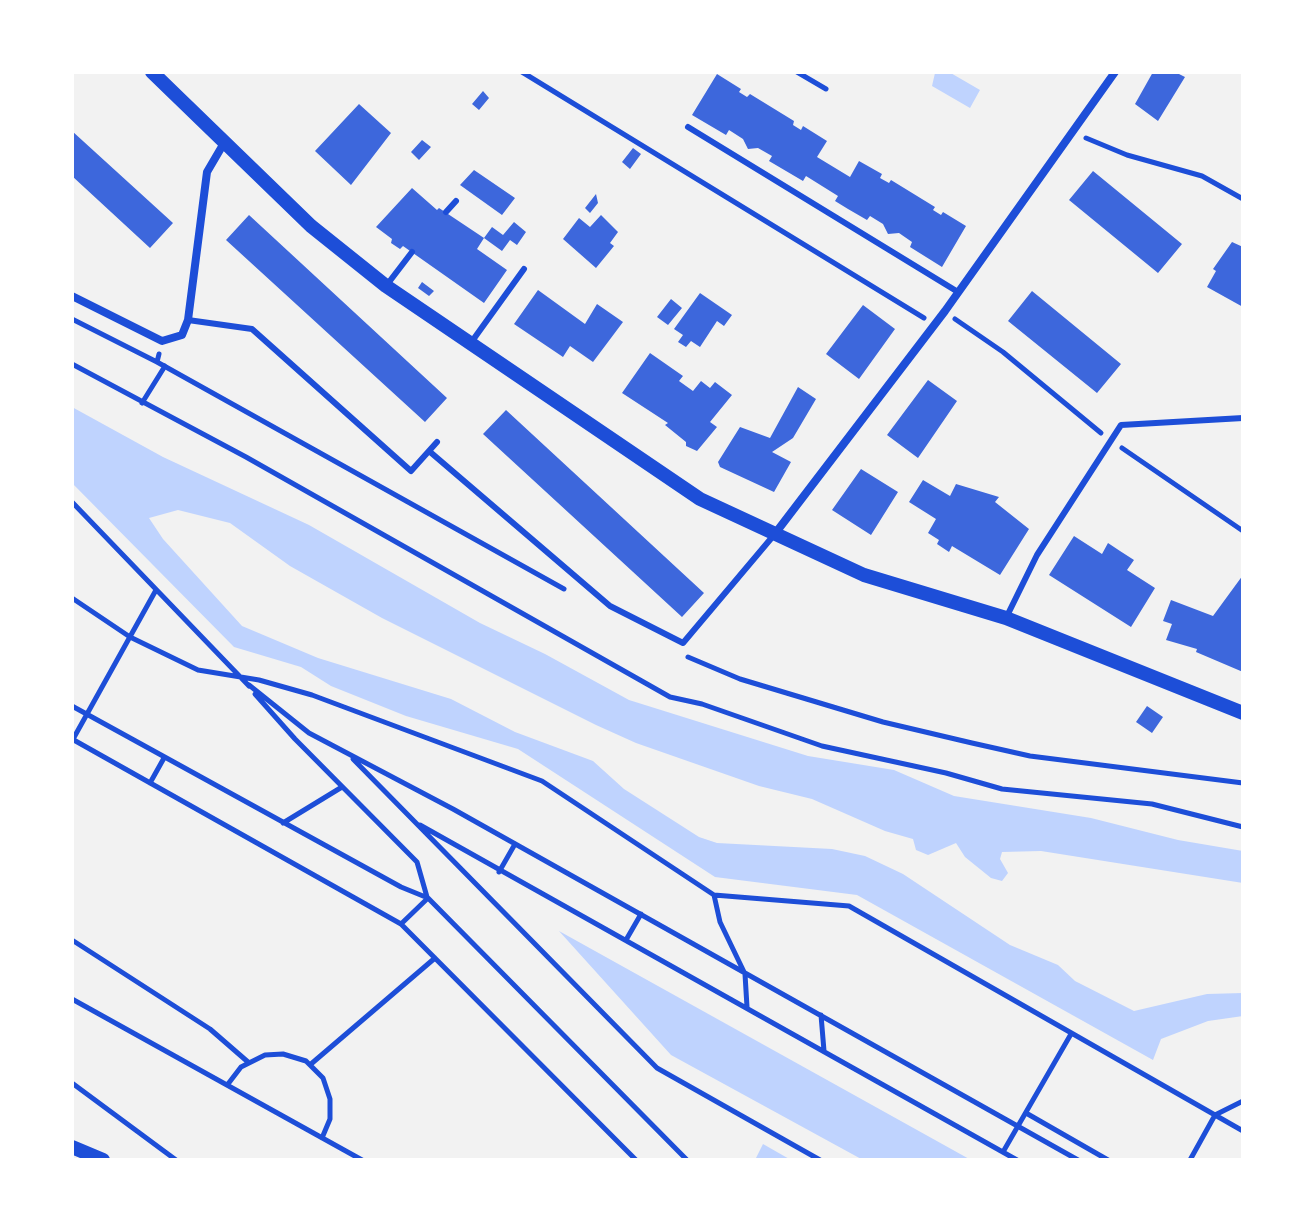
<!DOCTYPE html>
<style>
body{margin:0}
#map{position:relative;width:1315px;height:1232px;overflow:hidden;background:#f2f2f2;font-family:Inter,sans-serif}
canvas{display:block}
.frame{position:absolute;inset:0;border:74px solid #fff;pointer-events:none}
</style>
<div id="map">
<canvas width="1315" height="1232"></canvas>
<div class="frame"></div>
</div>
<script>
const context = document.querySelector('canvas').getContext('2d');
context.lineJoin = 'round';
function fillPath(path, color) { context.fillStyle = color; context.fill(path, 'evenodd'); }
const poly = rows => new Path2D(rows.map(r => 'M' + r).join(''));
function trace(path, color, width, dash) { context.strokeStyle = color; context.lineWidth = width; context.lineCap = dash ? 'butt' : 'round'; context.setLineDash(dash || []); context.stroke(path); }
fillPath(poly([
 [949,72,980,90,970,108,932,86,935,73],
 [72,407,163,457,309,525,480,623,545,654,629,700,808,756,894,770,954,796,1091,818,1178,840,1243,851,1243,883,1041,851,1002,852,1000,859,1008,873,1002,881,991,878,965,857,956,843,928,855,916,850,913,839,885,831,812,799,759,786,636,743,596,725,382,618,290,566,230,523,178,510,149,518,163,539,242,626,318,658,451,699,515,732,593,761,624,789,699,837,717,843,832,849,865,856,903,874,1010,945,1058,965,1075,981,1134,1011,1207,994,1243,993,1243,1016,1208,1021,1161,1039,1153,1060,857,895,715,877,518,749,406,716,331,686,301,667,234,647,72,483],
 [559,931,971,1160,863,1160,671,1055],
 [763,1144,791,1160,755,1160]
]), '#bfd3fe');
fillPath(poly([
 [1153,72,1175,72,1185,77,1158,121,1135,104],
 [717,74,741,89,739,92,747,97,750,94,794,121,793,125,801,130,803,126,827,141,817,157,850,177,859,161,882,174,880,178,889,183,891,180,935,207,933,210,941,215,943,212,966,226,942,267,910,247,912,242,899,233,888,234,883,224,870,216,867,220,848,209,835,201,838,196,806,176,803,181,769,161,772,156,758,148,748,149,743,139,729,130,726,135,692,115],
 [483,91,489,98,479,110,472,104],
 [359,104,391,133,351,185,315,151],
 [72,131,173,223,150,248,72,176],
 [422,140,431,147,419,160,411,152],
 [633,148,641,154,630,169,622,162],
 [474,170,515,198,502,215,460,185],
 [1093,171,1182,244,1158,273,1069,200],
 [412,188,437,210,439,208,484,238,477,249,507,270,484,303,403,246,400,249,391,243,392,239,376,227],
 [596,194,598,203,590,213,585,208],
 [249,215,447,398,425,422,226,240],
 [601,215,618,232,610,243,614,246,596,268,563,239,579,218,590,227],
 [514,222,526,232,517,245,510,240,502,251,484,238,492,227,503,235],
 [1232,242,1243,247,1243,307,1207,287,1216,271,1213,269],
 [422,282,434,291,429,296,418,288],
 [538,290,585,324,597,304,623,322,593,362,570,346,563,357,514,324],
 [1032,291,1121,364,1097,393,1008,321],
 [700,293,732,315,724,326,717,321,700,347,691,341,686,347,678,342,683,335,674,329],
 [671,299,682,308,668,325,657,317],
 [863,305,895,329,859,379,826,354],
 [650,353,683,376,679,381,693,391,701,381,710,388,715,382,732,395,710,422,717,427,697,451,686,446,686,442,665,425,668,423,622,393],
 [928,380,957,401,918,458,887,435],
 [798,387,816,399,793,438,772,452,791,462,774,492,720,467,718,462,740,427,770,438],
 [506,410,704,593,682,617,483,434],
 [861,469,898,492,871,535,832,510],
 [923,480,950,496,956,484,999,497,995,502,1029,529,1000,575,952,546,949,552,937,544,939,540,928,533,936,519,909,502],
 [1074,536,1102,554,1108,543,1120,551,1134,560,1127,570,1155,588,1131,627,1049,575],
 [1243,575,1243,672,1196,652,1197,649,1166,640,1172,624,1163,621,1171,600,1213,616],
 [1147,706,1163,717,1152,733,1136,722]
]), '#3d67dc');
trace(poly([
 [522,72,924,318],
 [797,72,826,89],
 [1086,138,1127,155,1202,176,1243,199],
 [72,319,157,362],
 [955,319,1003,352,1101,433],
 [159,354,157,362,564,589],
 [72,364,246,457,670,697,702,704,822,746,946,773,1002,789,1152,804,1243,827],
 [142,403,165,366],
 [1122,448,1243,531],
 [72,502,249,686],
 [72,598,130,637,198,670,259,680,312,695,542,781,714,895,849,906,1243,1131],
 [688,657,740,679,883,722,972,743,1030,756,1243,783],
 [249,685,309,733,453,809,1078,1160],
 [255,694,295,739,417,862,427,897],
 [72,706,401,887,428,898,687,1160],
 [72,739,401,924,636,1160],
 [72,741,156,590],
 [353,759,657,1068,820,1160],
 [150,783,164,758],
 [283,823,342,787],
 [420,825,1017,1160],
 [499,872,515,844],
 [714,895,720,922,745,974,747,1007],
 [401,924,428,898],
 [72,940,210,1029,248,1062],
 [626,940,641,914],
 [72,999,362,1160],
 [821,1015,824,1051],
 [311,1064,435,958],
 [72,1083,176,1160],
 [228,1084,241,1067,265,1055,283,1054,306,1061,323,1078,330,1099,330,1119,322,1138],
 [1026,1113,1108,1160],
 [1003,1152,1071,1034],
 [1190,1160,1215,1115,1243,1101]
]), '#1d4ed8', 5);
trace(poly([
 [688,127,958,292],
 [446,212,456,201],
 [386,286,412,252],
 [188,320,252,329,411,471,437,442],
 [470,344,524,269],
 [429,451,610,606,683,643,774,535],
 [1006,618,1037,555,1121,425,1243,418]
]), '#1d4ed8', 6);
trace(poly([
 [72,296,162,341,182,335,188,320,207,172,224,143],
 [774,535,945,311,1115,72]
]), '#1d4ed8', 8);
trace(poly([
 [152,72,311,226,386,286,700,499,864,575,1006,618,1243,713],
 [72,1147,103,1160]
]), '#1d4ed8', 14);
</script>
